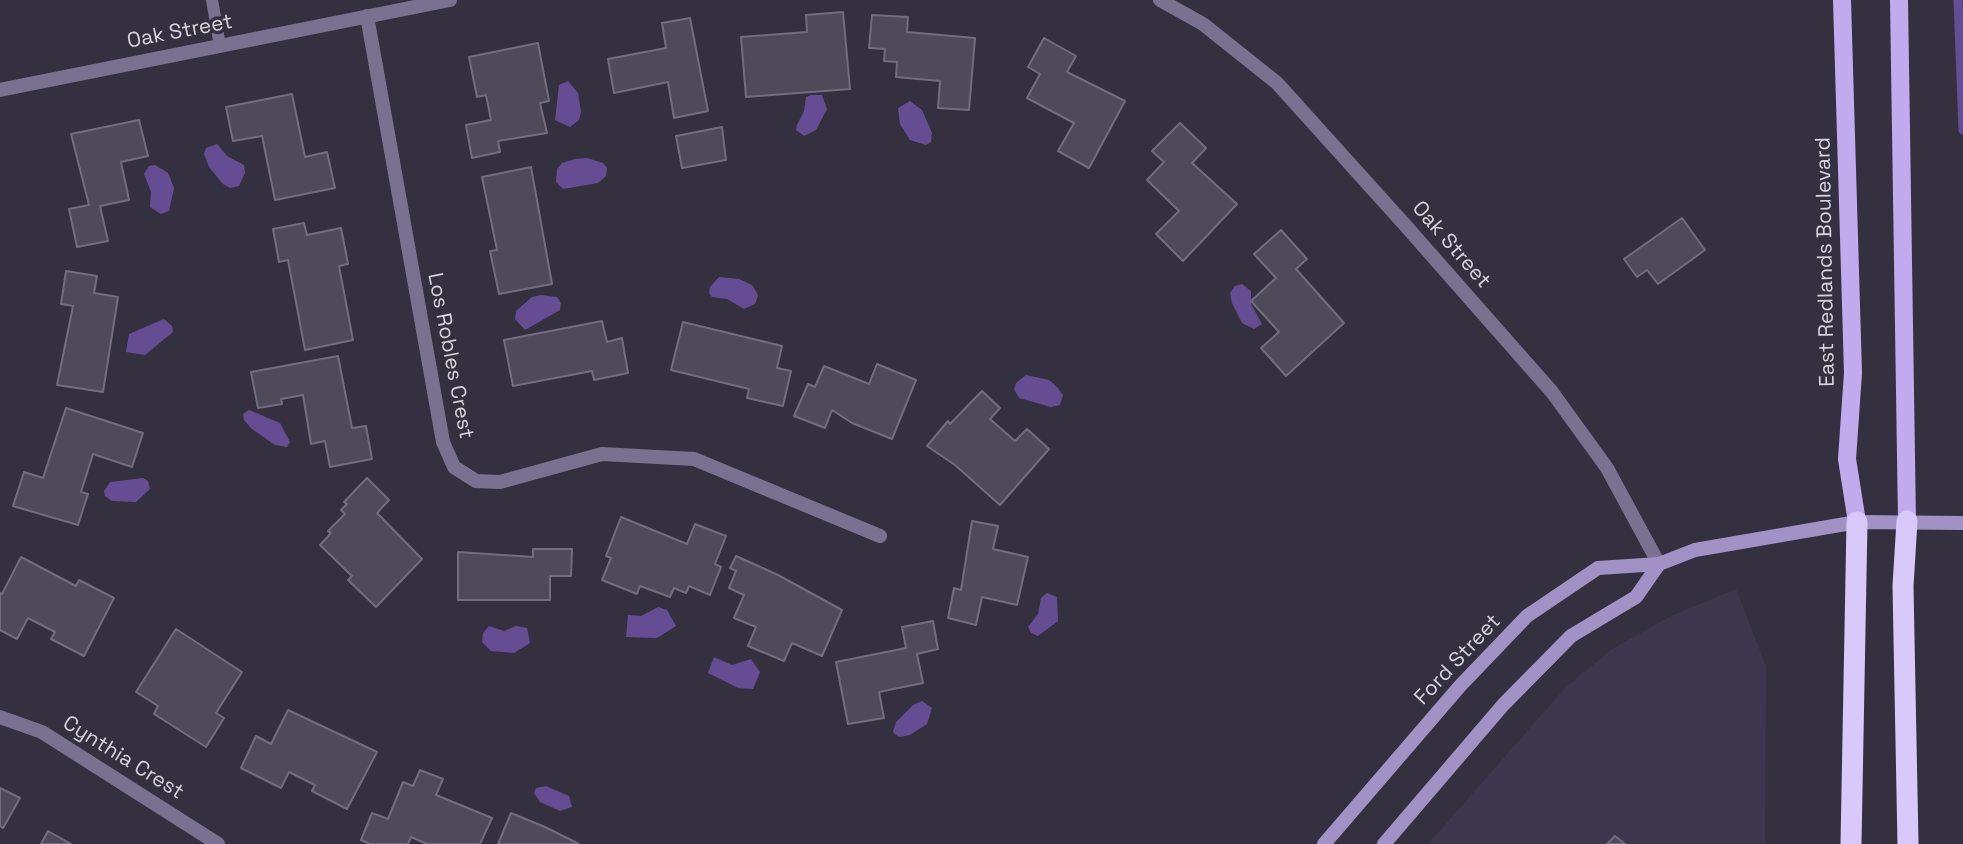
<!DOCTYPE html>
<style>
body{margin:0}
canvas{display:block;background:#35303f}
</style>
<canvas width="1963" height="844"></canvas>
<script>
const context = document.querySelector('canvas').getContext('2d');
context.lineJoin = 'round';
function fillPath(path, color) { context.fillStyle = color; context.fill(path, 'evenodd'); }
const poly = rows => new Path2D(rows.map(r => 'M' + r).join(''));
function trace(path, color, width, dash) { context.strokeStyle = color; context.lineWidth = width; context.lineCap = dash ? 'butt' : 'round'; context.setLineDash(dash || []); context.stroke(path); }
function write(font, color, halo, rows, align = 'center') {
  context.font = font + ' "Space Grotesk",sans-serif'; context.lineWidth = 7; context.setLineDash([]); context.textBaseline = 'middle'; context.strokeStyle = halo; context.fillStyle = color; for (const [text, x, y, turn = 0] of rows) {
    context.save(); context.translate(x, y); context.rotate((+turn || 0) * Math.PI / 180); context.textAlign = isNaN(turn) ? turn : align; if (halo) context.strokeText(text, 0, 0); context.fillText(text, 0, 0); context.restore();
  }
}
fillPath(poly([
 [1736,589,1766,666,1765,844,1428,844,1566,687,1612,649,1671,616]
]), '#3d364c');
fillPath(poly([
 [568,81,578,93,581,112,579,120,570,127,555,120,559,85],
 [811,95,822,95,827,109,816,130,804,136,796,130,797,125,804,111,806,97],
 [910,101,922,110,932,133,931,142,926,145,910,140,900,124,898,108],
 [217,144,227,156,244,165,245,173,239,186,230,188,223,184,209,167,204,154,206,148],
 [575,159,587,158,603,163,607,168,606,176,598,183,563,189,556,182,557,169,562,163],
 [155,165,168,173,174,188,169,211,161,214,150,207,151,192,144,174,149,166],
 [719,277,739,279,752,285,758,295,755,304,744,309,727,299,712,297,709,293,710,287],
 [1242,284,1251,291,1251,304,1262,324,1254,329,1242,323,1232,303,1230,293,1235,286],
 [541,295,557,297,561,303,560,310,525,330,515,319,516,311,532,297],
 [164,319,172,326,173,332,145,355,126,352,129,334],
 [1026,375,1049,380,1057,387,1063,395,1060,405,1051,407,1019,398,1014,389,1016,383],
 [249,410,280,423,290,442,287,447,275,445,252,429,244,420,243,414],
 [143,478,148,481,150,489,136,502,112,501,105,496,104,491,110,482],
 [1047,593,1057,597,1058,621,1038,636,1031,633,1028,627,1038,614,1041,598],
 [658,607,667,610,676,626,657,638,626,637,628,615,641,616],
 [489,626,504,631,516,626,527,628,530,643,514,653,491,651,482,642,483,633],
 [714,657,732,665,751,659,760,672,753,689,738,688,708,673],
 [922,701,932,708,927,724,910,735,899,737,895,734,893,732,896,722,913,705],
 [546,786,569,796,572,807,560,811,540,802,534,793,536,788]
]), '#664c93');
trace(poly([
 [1958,0,1963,130]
]), '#664c93', 9);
const building = poly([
 [843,12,850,89,746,97,741,37,807,32,806,15,843,12],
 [872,15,908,17,907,32,975,38,969,110,938,108,940,81,896,77,897,62,884,61,885,49,869,48,872,15],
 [690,18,708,111,674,118,668,82,614,93,608,59,666,48,662,23,690,18],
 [1044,38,1076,56,1067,72,1125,101,1089,168,1058,151,1074,123,1027,98,1040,74,1028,67,1044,38],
 [538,43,549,101,540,103,547,133,498,141,500,152,472,158,466,125,491,120,486,95,477,97,469,57,538,43],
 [292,94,305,157,327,152,335,188,275,200,262,136,233,141,226,107,292,94],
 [139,120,148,156,121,162,129,200,100,206,108,241,77,247,69,209,89,205,71,134,139,120],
 [1180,123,1206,148,1192,163,1237,204,1183,261,1156,234,1179,211,1147,180,1164,162,1152,151,1180,123],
 [722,127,726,160,682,168,676,136,722,127],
 [531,167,552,284,499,294,490,251,497,250,482,177,531,167],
 [1682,218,1705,250,1658,284,1647,270,1637,277,1624,259,1682,218],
 [304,223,307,235,341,228,348,264,339,266,353,340,305,350,288,260,279,262,273,229,304,223],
 [1281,230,1307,259,1296,269,1344,323,1286,376,1261,348,1279,332,1251,301,1276,278,1254,254,1281,230],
 [66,271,97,276,94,293,118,297,103,392,57,385,73,306,61,304,66,271],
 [602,321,607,342,622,338,628,373,594,380,592,371,513,386,504,340,602,321],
 [683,322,782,346,777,368,791,371,783,406,747,398,749,389,671,370,683,322],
 [338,356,352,428,366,426,372,459,330,467,325,441,311,444,303,395,281,399,282,404,258,408,251,372,338,356],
 [877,364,916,380,892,439,852,423,832,410,825,428,794,416,808,384,815,387,824,366,869,384,877,364],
 [982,391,1000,408,990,419,1015,441,1027,429,1049,449,1000,505,955,465,927,446,948,421,950,424,982,391],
 [66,408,143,433,132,467,93,454,81,492,88,494,78,525,13,506,24,472,43,478,66,408],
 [367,478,389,500,377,513,422,559,376,607,348,580,352,576,320,545,331,533,328,531,345,514,341,510,347,504,344,502,367,478],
 [621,517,687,544,695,524,726,536,715,564,721,567,710,595,689,586,686,593,674,588,670,597,640,586,637,594,602,580,611,558,606,556,621,517],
 [972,521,998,526,993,549,1028,557,1017,605,982,597,976,625,948,618,954,588,961,590,972,521],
 [533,549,572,549,571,576,550,576,550,600,458,600,458,552,533,557,533,549],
 [736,556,778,575,842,610,822,656,792,643,784,661,748,646,756,627,734,618,744,595,729,588,736,571,730,568,736,556],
 [21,557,76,586,79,580,114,598,84,656,51,639,55,632,28,618,17,639,0,630,0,593,2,594,21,557],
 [933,621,938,649,917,654,923,683,879,692,884,718,848,724,836,662,906,648,902,627,933,621],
 [176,629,242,672,216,713,224,718,206,747,154,714,158,706,136,692,176,629],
 [288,710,377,752,347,809,312,791,315,785,289,772,281,788,241,768,256,736,271,744,288,710],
 [420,770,443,779,436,795,492,818,480,844,427,844,411,837,408,844,370,844,361,840,372,813,388,819,403,782,413,786,420,770],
 [0,788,20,798,3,828,0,826,0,788],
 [511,813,545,827,579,844,498,844,511,813],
 [48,831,71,844,41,844,48,831],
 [1615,836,1625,844,1607,844,1615,836]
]);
fillPath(building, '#4f4a5a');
trace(building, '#716c7e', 2);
trace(poly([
 [212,0,220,46]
]), '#7a7090', 12);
trace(poly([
 [1160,0,1203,24,1277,83,1405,225,1552,392,1607,468,1659,564],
 [367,16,443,442,454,467,476,481,500,482,602,454,694,459,880,536],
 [0,90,450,0],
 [0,717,42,732,218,844]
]), '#7a7090', 14);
trace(poly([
 [1324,844,1460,686,1527,616,1598,568,1659,564,1695,550,1857,522,1963,523],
 [1384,844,1503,705,1571,636,1636,597,1659,564]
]), '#a291c5', 14);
trace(poly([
 [1842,0,1853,373,1847,459,1857,522],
 [1899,0,1907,521]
]), '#c1abee', 18);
trace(poly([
 [1907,521,1903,586,1908,844],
 [1851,844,1857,522]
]), '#d9c9fa', 21);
write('21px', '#d6d3dd', '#35303f', [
 ["Oak Street",180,32,-11],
 ["Oak Street",1451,245,49],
 ["East Redlands Boulevard",1826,262,-91],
 ["Los Robles Crest",450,356,79],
 ["Ford Street",1458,660,-47],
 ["Cynthia Crest",123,758,32]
]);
</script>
